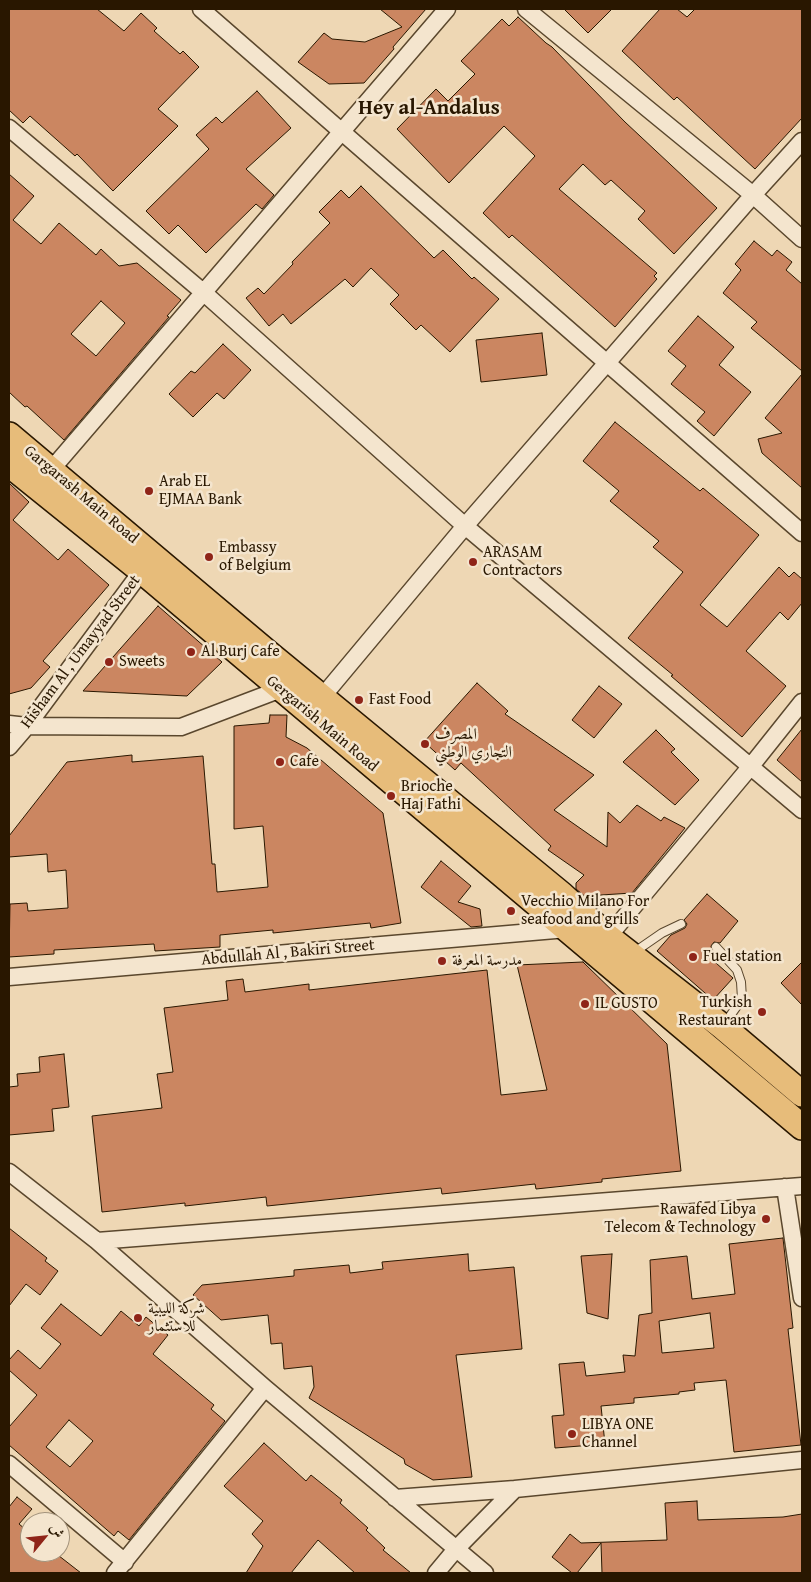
<!DOCTYPE html>
<meta charset="utf-8">
<style>
body{margin:0}
#map{position:relative;width:811px;height:1582px;overflow:hidden;background:#eed7b4;font-family:"Gentium Book Plus",Amiri,serif}
canvas{display:block}
.frame{position:absolute;inset:0;border:10px solid #291700;pointer-events:none}
.north{position:absolute;left:20px;top:1512px;width:50px;height:50px;box-sizing:border-box;background:#f4e5ce;border:1px solid #a3937c;border-radius:50%;rotate:62deg;font-size:14px;font-weight:700;line-height:20px;text-align:center;color:#291700}
.north::after{content:'';display:block;margin:auto;width:18px;height:22px;background:#8f2418;clip-path:polygon(50% 0,100% 100%,50% 72%,0 100%)}
</style>
<div id="map">
<canvas width="811" height="1582"></canvas>
<div class="frame"></div>
<div class="north">ش</div>
</div>
<script>
const context = document.querySelector('canvas').getContext('2d');
context.lineJoin = 'round';
function fillPath(path, color) { context.fillStyle = color; context.fill(path, 'evenodd'); }
const poly = rows => new Path2D(rows.map(r => 'M' + r).join(''));
function trace(path, color, width, dash) { context.strokeStyle = color; context.lineWidth = width; context.lineCap = dash ? 'butt' : 'round'; context.setLineDash(dash || []); context.stroke(path); }
function write(font, color, halo, rows, align = 'center') {
  context.font = font + ' "Gentium Book Plus",Amiri,serif'; context.lineWidth = 5; context.setLineDash([]); context.textBaseline = 'middle'; context.strokeStyle = halo; context.fillStyle = color; for (const [text, x, y, turn = 0] of rows) {
    context.save(); context.translate(x, y); context.rotate((+turn || 0) * Math.PI / 180); context.textAlign = isNaN(turn) ? turn : align; if (halo) context.strokeText(text, 0, 0); context.fillText(text, 0, 0); context.restore();
  }
}
const building = poly([
 [9,9,97,9,124,31,141,13,157,28,154,31,180,54,183,51,199,67,158,109,178,126,113,191,77,154,75,156,30,116,23,123,9,110,9,9],
 [380,9,426,9,393,47,394,49,364,83,329,84,298,62,324,33,332,39,365,42,402,27,380,9],
 [564,9,612,9,588,33,564,9],
 [660,9,677,9,687,17,695,9,802,9,802,118,755,169,677,97,674,100,622,51,660,9],
 [518,17,546,43,552,47,625,122,717,208,674,254,638,219,645,211,611,180,605,185,583,164,559,189,657,273,654,276,657,279,615,327,512,235,509,238,483,213,535,156,504,126,449,183,397,129,436,89,448,101,475,74,461,61,502,19,509,26,518,17],
 [257,91,291,128,246,169,274,195,262,209,256,204,206,253,178,225,169,234,146,211,209,149,196,135,216,117,222,123,257,91],
 [9,174,34,196,13,220,41,244,59,223,96,255,101,249,119,266,137,263,181,300,167,316,169,317,64,440,27,406,25,407,9,392,9,174],
 [101,301,125,323,96,356,71,334,101,301],
 [361,186,434,258,443,250,472,279,474,277,499,299,450,352,421,325,416,330,390,304,399,295,371,268,353,287,345,279,291,324,283,314,269,326,246,298,258,288,264,294,293,264,292,262,330,223,319,212,341,190,349,198,361,186],
 [754,241,772,256,777,250,792,262,786,270,802,284,802,371,751,328,757,322,723,293,741,270,735,264,754,241],
 [698,316,734,347,719,365,751,392,714,436,697,421,705,412,671,384,686,366,668,351,698,316],
 [542,333,547,375,481,382,476,340,542,333],
 [223,344,251,370,224,399,217,393,193,417,169,394,191,371,195,373,223,344],
 [802,374,802,488,762,453,758,439,782,433,765,418,802,374],
 [615,422,700,491,703,488,759,535,700,605,727,627,779,567,789,577,794,572,802,579,802,603,788,620,780,612,746,651,786,686,742,737,671,676,673,675,628,638,683,572,653,547,659,541,610,501,619,491,583,461,615,422],
 [9,483,29,502,13,520,58,560,68,549,109,585,43,661,50,667,31,688,9,694,9,483],
 [158,606,222,662,187,696,83,691,158,606],
 [477,683,508,711,505,714,594,775,554,810,607,847,608,812,620,823,637,805,661,821,664,817,685,828,632,893,601,895,587,898,576,889,576,883,584,875,548,850,551,846,461,763,455,770,424,742,477,683],
 [599,686,622,704,594,738,572,720,599,686],
 [270,715,287,715,286,737,307,748,383,813,401,923,371,928,370,923,273,933,273,930,220,935,220,947,155,951,154,944,54,950,54,954,9,957,10,904,27,903,28,911,68,908,66,870,48,872,47,854,9,857,9,836,67,762,132,755,132,762,203,756,212,864,215,864,217,892,268,887,263,826,234,829,234,726,269,723,270,715],
 [802,729,802,782,777,760,802,729],
 [656,730,675,749,671,752,699,780,675,805,623,762,656,730],
 [441,861,471,886,458,902,480,909,482,926,471,927,421,887,441,861],
 [707,894,738,921,720,943,714,942,711,946,712,951,708,956,733,978,713,1000,657,951,671,935,685,928,687,924,684,920,707,894],
 [583,962,667,1044,681,1171,602,1179,602,1182,536,1189,535,1184,442,1194,441,1188,267,1206,266,1197,185,1206,185,1203,102,1212,92,1116,162,1108,157,1074,173,1072,164,1008,228,1000,226,981,243,979,245,992,309,984,309,990,487,970,501,1095,547,1090,517,965,583,962],
 [802,962,802,1005,781,983,802,962],
 [64,1054,69,1107,52,1109,54,1131,9,1135,9,1087,18,1086,17,1074,40,1072,39,1057,64,1054],
 [9,1228,47,1258,45,1261,58,1271,40,1295,26,1284,9,1306,9,1228],
 [783,1238,793,1328,788,1329,801,1445,734,1452,726,1380,694,1383,695,1390,679,1392,679,1394,634,1398,634,1403,601,1406,605,1444,555,1448,552,1416,564,1415,559,1364,584,1362,586,1376,625,1372,623,1355,635,1356,639,1315,652,1313,650,1260,687,1256,692,1299,735,1294,729,1244,783,1238],
 [710,1313,714,1348,662,1353,659,1321,710,1313],
 [468,1254,469,1271,514,1267,522,1349,456,1355,472,1477,433,1480,405,1464,404,1459,309,1398,314,1387,312,1366,284,1369,282,1343,271,1344,268,1315,221,1320,193,1295,202,1285,294,1276,294,1270,349,1265,350,1273,383,1269,382,1262,468,1254],
 [612,1254,608,1319,587,1313,581,1256,612,1254],
 [61,1304,101,1336,121,1311,139,1326,146,1317,168,1335,153,1354,214,1405,211,1409,225,1421,129,1540,118,1531,114,1536,9,1445,9,1427,37,1395,9,1370,9,1360,18,1350,40,1369,61,1344,41,1328,61,1304],
 [69,1420,93,1441,70,1467,46,1447,69,1420],
 [264,1443,306,1481,311,1475,342,1500,340,1503,368,1528,366,1530,385,1548,383,1550,411,1573,355,1573,318,1540,291,1573,246,1573,263,1546,252,1534,263,1521,224,1486,264,1443],
 [17,1497,32,1509,19,1524,30,1533,30,1552,54,1552,81,1573,9,1573,9,1507,17,1497],
 [697,1501,698,1520,783,1517,802,1514,802,1573,602,1573,601,1543,577,1573,572,1573,552,1557,570,1534,581,1543,667,1540,665,1503,697,1501]
]);
fillPath(building, '#cb8661');
trace(building, '#291700', 1);
const service = poly([
 [716,947,737,970,741,982,742,999,725,1023],
 [633,953,662,933,681,924]
]);
const minor = poly([
 [201,9,802,533],
 [526,9,753,195,802,239],
 [9,128,203,292,465,526,802,810],
 [51,470,447,9],
 [323,696,465,526,753,195,802,141],
 [9,724,27,726,181,727,281,689],
 [9,747,27,726,147,564],
 [608,937,751,766,802,702],
 [9,977,567,929],
 [9,1172,97,1241,265,1388,485,1573],
 [785,1187,802,1298],
 [97,1241,802,1186],
 [9,1464,125,1562],
 [395,1498,515,1489],
 [115,1573,265,1388],
 [436,1573,456,1549,515,1489,802,1460]
]);
const primary = poly([
 [9,435,269,654,562,895,608,937,723,1027,802,1094],
 [9,464,142,571,802,1127]
]);
trace(service, '#5a472d', 10);
trace(minor, '#5a472d', 19);
trace(primary, '#291700', 28);
trace(service, '#f4e5ce', 8);
trace(minor, '#f4e5ce', 16);
trace(primary, '#e7bc7a', 25);
for (const [x, y, r, color] of [
 [149,491,5,"#8f2418"],
 [209,557,5,"#8f2418"],
 [473,562,5,"#8f2418"],
 [191,652,5,"#8f2418"],
 [109,662,5,"#8f2418"],
 [359,700,5,"#8f2418"],
 [425,744,5,"#8f2418"],
 [280,762,5,"#8f2418"],
 [391,796,5,"#8f2418"],
 [511,911,5,"#8f2418"],
 [693,957,5,"#8f2418"],
 [442,961,5,"#8f2418"],
 [585,1004,5,"#8f2418"],
 [762,1012,5,"#8f2418"],
 [766,1219,5,"#8f2418"],
 [138,1318,5,"#8f2418"],
 [572,1434,5,"#8f2418"]
]) { const dot = new Path2D(); dot.arc(x, y, r, 0, 2 * Math.PI); context.fillStyle = color; context.fill(dot); trace(dot, '#f4e5ce', 2); }
write('16px', '#291700', '#f4e5ce', [
 ["Arab EL",159,482],
 ["EJMAA Bank",159,500],
 ["Embassy",219,548],
 ["of Belgium",219,566],
 ["ARASAM",483,553],
 ["Contractors",483,571],
 ["Al Burj Cafe",201,652],
 ["Sweets",119,662],
 ["Fast Food",369,700],
 ["المصرف",435,735],
 ["التجاري الوطني",435,753],
 ["Cafe",290,762],
 ["Brioche",401,787],
 ["Haj Fathi",401,805],
 ["Vecchio Milano For",521,902],
 ["seafood and grills",521,920],
 ["Fuel station",703,957],
 ["مدرسة المعرفة",452,961],
 ["Turkish",752,1003,"right"],
 ["Restaurant",752,1021,"right"],
 ["IL GUSTO",595,1004],
 ["Rawafed Libya",756,1210,"right"],
 ["Telecom & Technology",756,1228,"right"],
 ["شركة الليبية",148,1309],
 ["للاستثمار",148,1327],
 ["LIBYA ONE",582,1425],
 ["Channel",582,1443]
], 'left');
write('16px', '#291700', '#f4e5ce', [
 ["Gargarash Main Road",81,495,40],
 ["Hisham Al , Umayyad Street",81,652,-53],
 ["Gergarish Main Road",322,724,40],
 ["Abdullah Al , Bakiri Street",288,953,-5]
]);
write('bold 21px', '#291700', '#f4e5ce', [
 ["Hey al-Andalus",429,109]
]);
</script>
